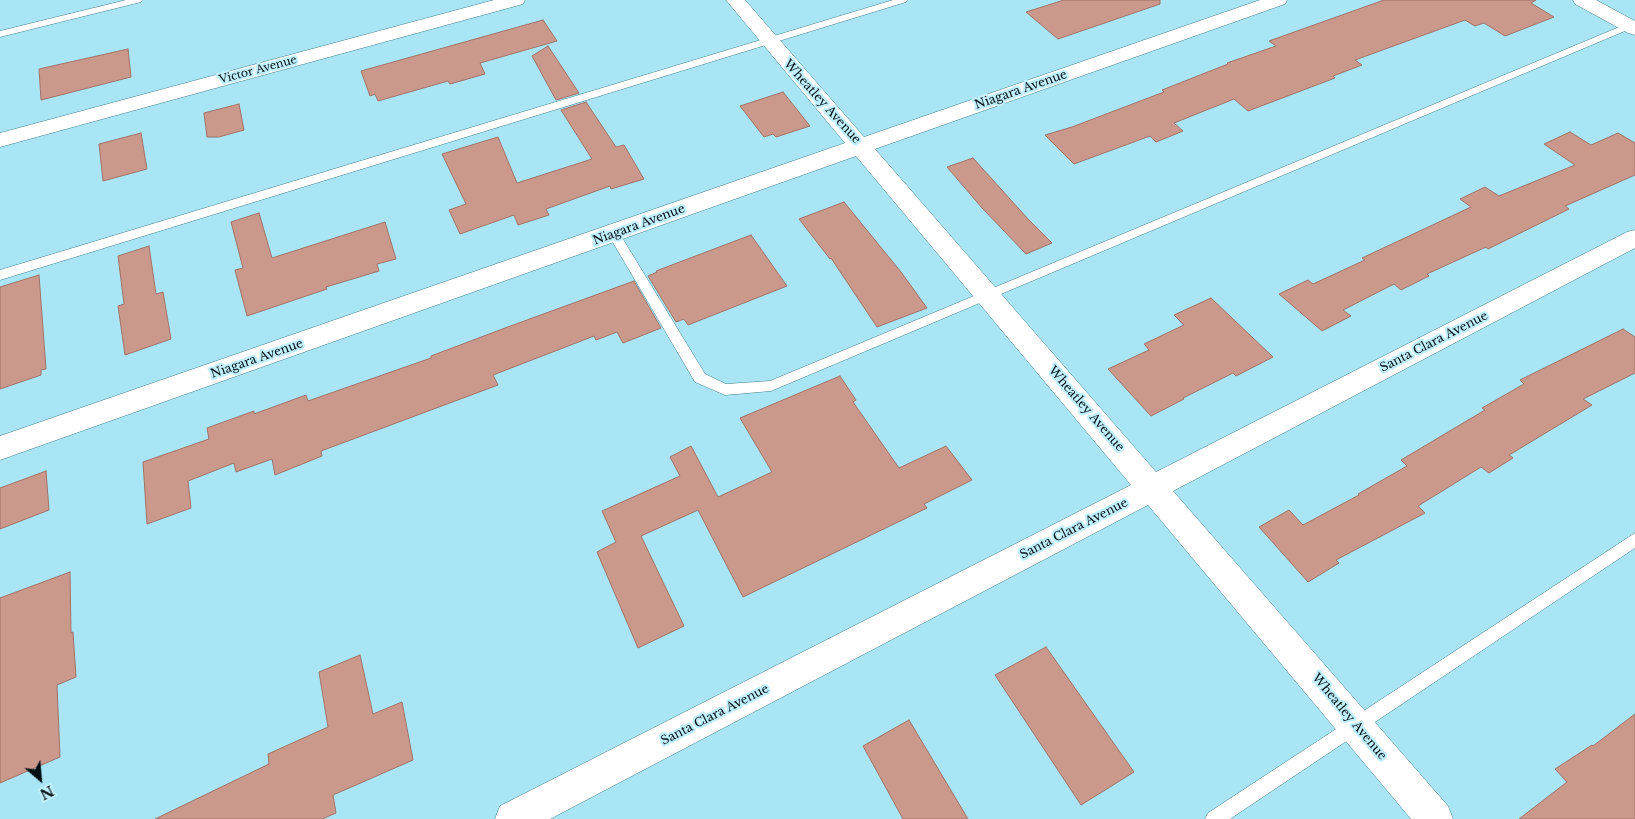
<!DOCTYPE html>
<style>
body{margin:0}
#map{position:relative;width:1635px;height:819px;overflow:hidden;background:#a9e5f4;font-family:"Libre Baskerville",serif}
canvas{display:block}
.north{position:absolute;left:15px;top:754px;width:50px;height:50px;-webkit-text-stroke:4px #c1f0fc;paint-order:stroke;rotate:153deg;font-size:14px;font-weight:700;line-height:20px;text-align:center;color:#000e13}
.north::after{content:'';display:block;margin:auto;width:18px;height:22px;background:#000e13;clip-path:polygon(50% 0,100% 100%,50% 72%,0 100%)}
</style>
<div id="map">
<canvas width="1635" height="819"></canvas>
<div class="north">N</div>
</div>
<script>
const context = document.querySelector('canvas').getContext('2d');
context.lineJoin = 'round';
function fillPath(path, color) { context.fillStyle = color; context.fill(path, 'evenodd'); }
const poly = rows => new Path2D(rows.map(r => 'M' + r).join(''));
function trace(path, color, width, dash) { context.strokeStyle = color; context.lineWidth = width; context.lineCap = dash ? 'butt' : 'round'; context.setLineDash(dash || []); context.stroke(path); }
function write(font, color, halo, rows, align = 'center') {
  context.font = font + ' "Libre Baskerville",serif'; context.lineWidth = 4.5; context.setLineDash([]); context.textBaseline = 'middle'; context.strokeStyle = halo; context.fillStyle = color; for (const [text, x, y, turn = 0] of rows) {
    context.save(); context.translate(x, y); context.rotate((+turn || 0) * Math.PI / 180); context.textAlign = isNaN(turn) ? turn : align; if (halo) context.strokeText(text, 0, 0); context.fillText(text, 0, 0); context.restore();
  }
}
const building = poly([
 [1064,0,1160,0,1160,4,1058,39,1026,12,1064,0],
 [1384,0,1536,0,1531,3,1554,17,1505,36,1484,23,1475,26,1465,20,1355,60,1362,65,1333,76,1335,78,1248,111,1234,99,1174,123,1183,131,1156,142,1150,136,1074,164,1045,135,1072,127,1164,92,1162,90,1228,64,1227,63,1276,46,1269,41,1384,0],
 [543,20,557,41,480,63,485,74,450,84,448,81,378,101,375,94,370,96,361,71,543,20],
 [548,46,579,93,556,100,532,56,548,46],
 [128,49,131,77,41,100,39,69,128,49],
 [783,92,810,126,776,137,773,134,764,137,740,106,783,92],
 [586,102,616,147,624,145,644,179,611,189,610,186,546,209,549,215,518,225,514,215,460,234,449,210,466,204,442,154,498,137,517,183,592,159,561,110,586,102],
 [239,104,244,130,219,137,207,137,204,113,239,104],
 [1570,132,1591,145,1618,133,1635,143,1635,175,1565,206,1569,209,1488,249,1486,247,1427,274,1429,276,1401,290,1394,284,1343,310,1351,316,1322,331,1279,294,1308,280,1313,284,1365,260,1362,258,1471,207,1460,199,1485,187,1499,196,1575,165,1544,144,1570,132],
 [141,133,147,169,103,181,99,144,141,133],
 [973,158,1028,219,1052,243,1026,254,982,208,947,167,973,158],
 [844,202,901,272,927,308,877,327,831,258,830,259,799,219,844,202],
 [259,213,272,258,385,222,396,259,377,264,379,271,326,287,327,289,247,316,235,270,243,268,231,222,259,213],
 [751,235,787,286,688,325,684,319,676,322,648,276,657,272,656,271,751,235],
 [149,246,156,294,163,292,171,339,125,355,118,306,124,304,118,256,149,246],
 [39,275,46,369,41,370,41,375,0,389,0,287,39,275],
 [634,281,661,328,623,343,617,332,596,340,594,336,493,375,498,385,321,451,322,456,275,475,272,459,236,472,234,463,188,481,191,508,147,524,143,462,209,439,207,428,254,411,254,414,306,395,308,401,431,358,431,356,505,328,634,281],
 [1211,298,1273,357,1236,376,1233,373,1183,398,1184,399,1151,416,1108,369,1149,350,1144,344,1184,325,1174,315,1211,298],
 [1623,329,1635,337,1635,373,1583,399,1592,405,1509,455,1513,458,1489,473,1481,467,1418,506,1425,513,1336,560,1339,563,1308,582,1259,527,1289,510,1303,525,1359,495,1358,494,1407,466,1401,460,1485,410,1482,408,1524,384,1520,380,1623,329],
 [840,376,856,400,853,402,899,468,946,446,972,480,924,504,927,508,743,597,698,510,641,536,684,626,638,648,597,552,616,542,602,511,680,476,670,457,691,446,718,497,772,472,740,418,840,376],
 [46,471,49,510,0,529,0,488,46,471],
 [70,572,71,633,73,632,76,677,57,685,60,757,0,783,0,598,70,572],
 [1046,647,1134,772,1081,805,995,675,1046,647],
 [360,655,373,714,402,702,413,760,333,795,336,813,322,819,155,819,269,764,268,754,328,727,319,672,360,655],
 [1635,714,1635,819,1519,819,1567,782,1555,769,1592,745,1593,746,1635,714],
 [909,720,968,819,903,819,863,746,909,720]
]);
fillPath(building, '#cb988c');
trace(building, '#a27266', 1);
const lane = poly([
 [126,0,143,0,141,2,0,37,0,31,126,0],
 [893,0,908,0,906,2,0,280,0,270,893,0],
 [1629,23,1634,26,1632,28,771,391,725,395,695,382,608,234,614,230,618,231,705,374,726,384,770,381,1629,23],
 [1635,533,1635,548,1230,819,1205,819,1208,813,1635,533]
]);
const street = poly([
 [494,0,525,0,523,4,0,147,0,133,494,0],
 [726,0,745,0,864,137,1260,0,1287,0,1285,4,875,149,1156,472,1627,232,1635,230,1635,248,1173,491,1448,806,1453,819,1411,819,1148,505,550,819,495,819,500,806,1131,485,856,156,0,460,0,436,845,143,726,0],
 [1573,0,1596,0,1635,21,1635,35,1628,33,1575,4,1573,0]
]);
trace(lane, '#447e8b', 1);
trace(street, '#447e8b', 1);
fillPath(lane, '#fff');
fillPath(street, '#fff');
write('11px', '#000e13', '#c1f0fc', [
 ["Victor Avenue",258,70,-15]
]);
write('12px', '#000e13', '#c1f0fc', [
 ["Niagara Avenue",1021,90,-19],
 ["Wheatley Avenue",822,102,48],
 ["Niagara Avenue",639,225,-20],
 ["Santa Clara Avenue",1434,342,-27],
 ["Niagara Avenue",257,359,-19],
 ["Wheatley Avenue",1086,409,49],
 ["Santa Clara Avenue",1074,529,-27],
 ["Santa Clara Avenue",715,715,-27],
 ["Wheatley Avenue",1349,717,50]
]);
</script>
